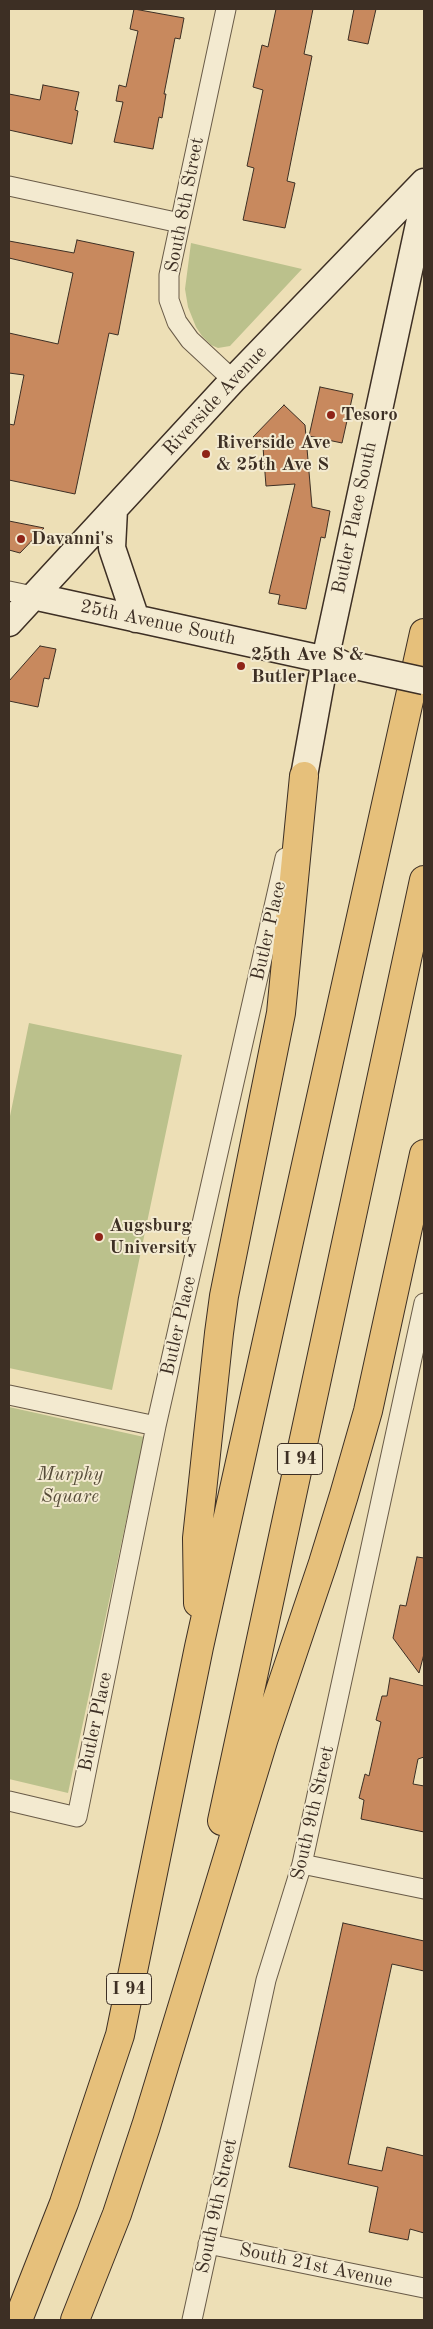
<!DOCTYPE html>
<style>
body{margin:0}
#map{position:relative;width:433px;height:2329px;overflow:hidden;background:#eddfb6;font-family:"Old Standard TT",serif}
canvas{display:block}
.frame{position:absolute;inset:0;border:10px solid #3d2f24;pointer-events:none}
</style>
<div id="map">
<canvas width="433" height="2329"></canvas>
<div class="frame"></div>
</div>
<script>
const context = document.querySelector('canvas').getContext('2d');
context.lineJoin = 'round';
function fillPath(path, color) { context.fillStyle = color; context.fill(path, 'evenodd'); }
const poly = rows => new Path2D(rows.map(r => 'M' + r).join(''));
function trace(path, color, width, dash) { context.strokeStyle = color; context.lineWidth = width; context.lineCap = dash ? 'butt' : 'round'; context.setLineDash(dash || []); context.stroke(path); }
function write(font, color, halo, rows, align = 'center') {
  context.font = font + ' "Old Standard TT",serif'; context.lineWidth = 4; context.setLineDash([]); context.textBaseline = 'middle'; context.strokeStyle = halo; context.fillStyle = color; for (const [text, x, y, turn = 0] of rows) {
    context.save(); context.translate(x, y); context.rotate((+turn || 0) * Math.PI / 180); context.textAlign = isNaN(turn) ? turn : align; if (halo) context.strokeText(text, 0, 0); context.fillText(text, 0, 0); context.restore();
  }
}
fillPath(poly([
 [191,243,302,269,230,346,218,348,211,345,202,336,196,327,188,307,185,289],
 [29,1023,182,1055,112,1390,9,1368,9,1121],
 [9,1407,144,1437,68,1793,9,1779]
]), '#bbc18c');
const building = poly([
 [134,9,184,18,180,39,175,38,164,94,166,94,162,118,159,117,153,149,114,142,123,102,116,101,119,85,126,87,138,31,130,29,134,9],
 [276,9,313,9,304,54,312,56,287,181,295,183,285,228,243,220,254,168,247,166,263,90,253,87,262,45,268,47,276,9],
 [354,9,376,9,368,44,348,40,354,9],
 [43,85,79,92,75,110,78,111,72,144,9,130,9,94,40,100,43,85],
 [77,240,134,252,118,335,109,333,75,494,9,480,9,424,14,425,24,375,9,373,9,333,58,344,73,273,9,258,9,241,74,253,77,240],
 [320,387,353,394,342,443,309,436,320,387],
 [284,405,305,425,312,507,330,511,325,538,321,537,306,609,278,604,280,595,269,593,295,484,266,486,263,447,253,437,284,405],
 [9,521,44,528,20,553,9,550,9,521],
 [40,646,56,649,49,679,44,678,38,707,9,701,9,681,40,646],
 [417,1557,424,1558,424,1654,419,1673,393,1638,400,1605,406,1606,417,1557],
 [390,1678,424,1686,424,1757,418,1759,413,1784,424,1786,424,1832,361,1819,364,1800,359,1798,365,1774,369,1776,381,1722,376,1720,382,1696,387,1696,390,1678],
 [343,1923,424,1941,424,1971,392,1964,348,2164,382,2171,387,2147,424,2156,424,2233,410,2229,408,2240,369,2232,378,2187,289,2167,343,1923]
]);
fillPath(building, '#c8895e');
trace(building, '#3d2f24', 1);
const street = poly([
 [226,9,169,275,169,300,177,322,190,340,233,380],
 [9,186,180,223],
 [9,591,33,596],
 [9,1395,156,1426],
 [9,1801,77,1817,156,1426,285,858],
 [302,1864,424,1889],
 [208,2244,424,2288],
 [192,2320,266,1980,302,1864,424,1303]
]);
const secondary = poly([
 [114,509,112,548,136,619],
 [33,596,340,663],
 [9,623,233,380,424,182],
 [304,776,325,660,424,201]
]);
const highway = poly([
 [198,1603,197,1538,219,1333,224,1296,281,1013,304,776],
 [222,1821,424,880],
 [18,2320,64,2203,120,2035,199,1647,424,633],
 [75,2320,117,2214,146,2126,264,1738,323,1563,344,1495,368,1411,424,1154]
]);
trace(street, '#695b48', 21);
trace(secondary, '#3d2f24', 29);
trace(highway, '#3d2f24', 30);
trace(street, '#f3ead0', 19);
trace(secondary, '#f3ead0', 26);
trace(highway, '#e6c07b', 28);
const secondaryBridge = poly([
 [351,665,424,681]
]);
trace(secondaryBridge, '#3d2f24', 29, []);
trace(secondaryBridge, '#f3ead0', 26);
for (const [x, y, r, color] of [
 [331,415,5,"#8f2418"],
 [206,454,5,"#8f2418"],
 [21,539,5,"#8f2418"],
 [241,666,5,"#8f2418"],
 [99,1237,5,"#8f2418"]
]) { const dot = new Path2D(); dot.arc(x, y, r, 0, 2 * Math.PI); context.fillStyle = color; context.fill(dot); trace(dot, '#f3ead0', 2); }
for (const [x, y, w] of [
 [300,1459,45],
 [129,1989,45]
]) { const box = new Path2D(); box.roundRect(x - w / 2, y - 15.5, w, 31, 4); context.fillStyle = '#f3ead0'; context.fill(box); trace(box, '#3d2f24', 1); }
write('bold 18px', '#3d2f24', null, [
 ["I 94",300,1459],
 ["I 94",129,1989]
]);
write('19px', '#3d2f24', '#f3ead0', [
 ["South 8th Street",185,205,-79],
 ["Riverside Avenue",215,401,-47],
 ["Butler Place South",355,518,-78],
 ["25th Avenue South",158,623,12],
 ["Butler Place",269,931,-77],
 ["Butler Place",179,1326,-77],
 ["Butler Place",96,1722,-78],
 ["South 9th Street",313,1813,-77],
 ["South 9th Street",217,2206,-78],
 ["South 21st Avenue",316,2266,12]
]);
write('bold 19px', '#3d2f24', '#f3ead0', [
 ["Tesoro",341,415],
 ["Riverside Ave",216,443],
 ["& 25th Ave S",216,465],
 ["Davanni's",31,539],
 ["25th Ave S &",251,655],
 ["Butler Place",251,677],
 ["Augsburg",109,1226],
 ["University",109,1248]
], 'left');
write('italic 19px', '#564c39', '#f3ead0', [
 ["Murphy",70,1475],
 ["Square",70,1497]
]);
</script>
